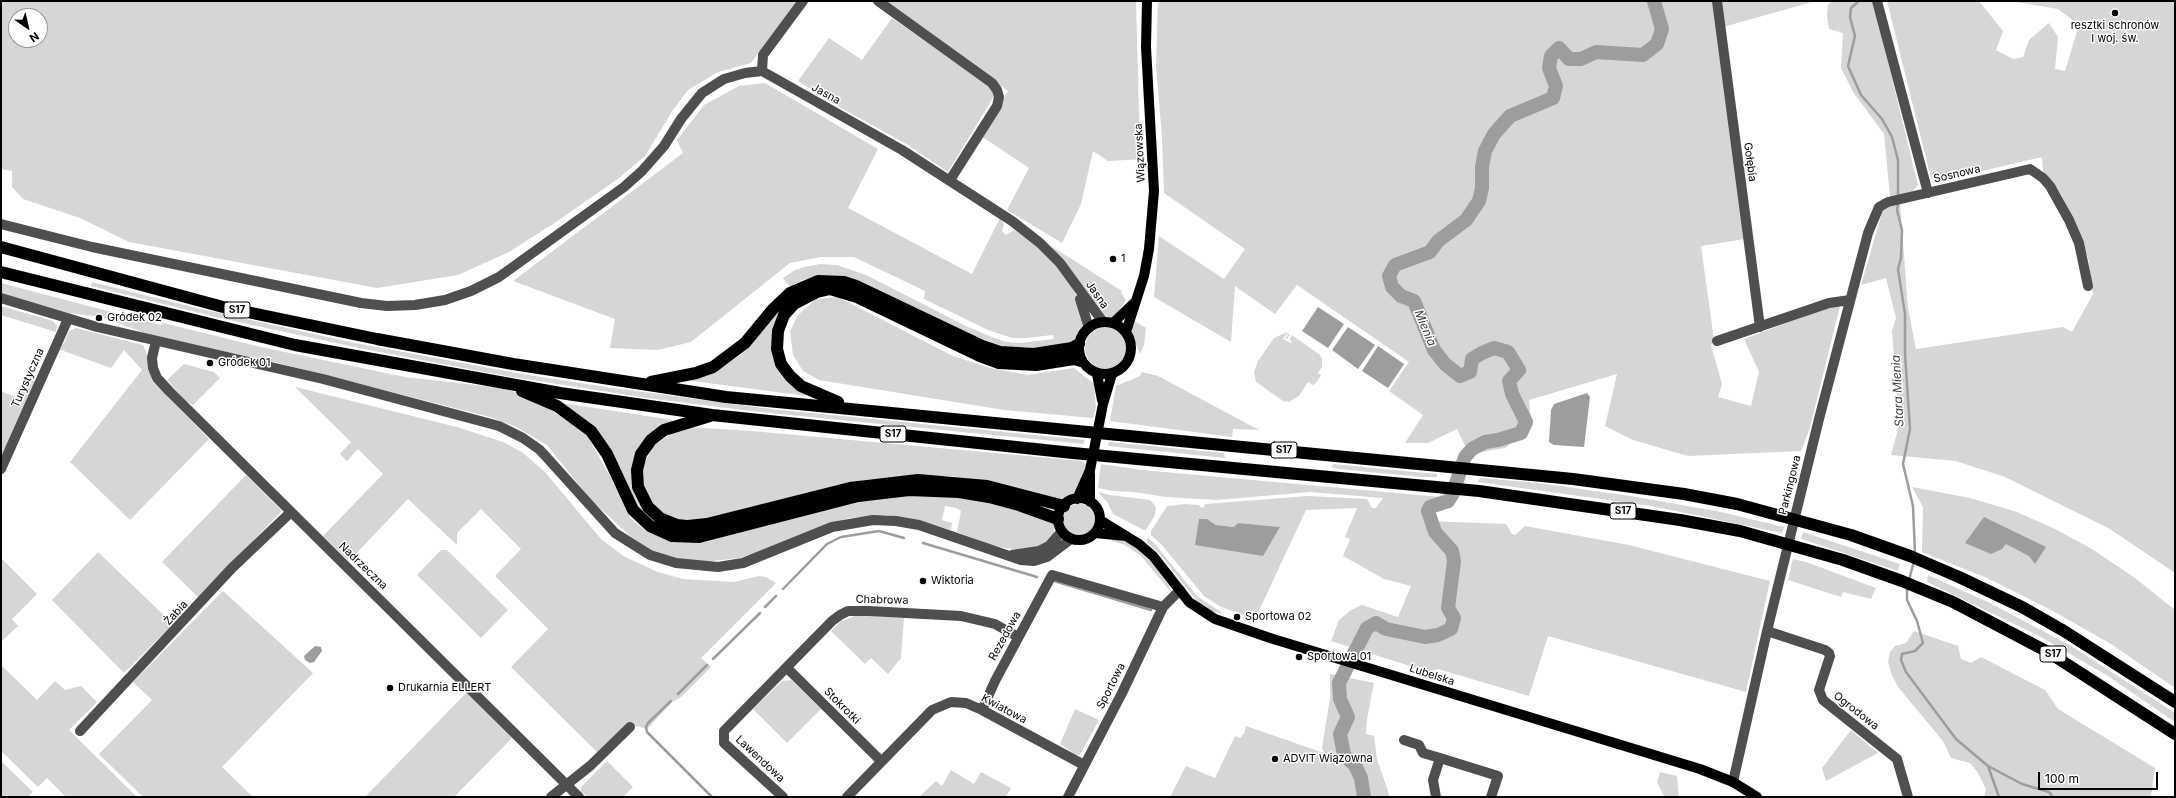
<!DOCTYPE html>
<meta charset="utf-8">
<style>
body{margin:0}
#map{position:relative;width:2176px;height:798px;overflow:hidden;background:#fff;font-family:Inter,sans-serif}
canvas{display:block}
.frame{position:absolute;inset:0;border:2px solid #000;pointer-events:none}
.north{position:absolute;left:8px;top:8px;width:40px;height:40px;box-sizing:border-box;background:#fff;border:1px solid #999;border-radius:50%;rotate:146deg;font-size:11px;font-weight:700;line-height:16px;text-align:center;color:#000}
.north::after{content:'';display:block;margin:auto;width:14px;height:18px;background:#000;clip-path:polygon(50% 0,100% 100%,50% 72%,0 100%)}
.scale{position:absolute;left:2038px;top:772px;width:120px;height:18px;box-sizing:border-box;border:2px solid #000;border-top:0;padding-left:5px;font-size:12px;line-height:14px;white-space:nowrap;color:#000;-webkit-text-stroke:3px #fff;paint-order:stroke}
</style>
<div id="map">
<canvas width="2176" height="798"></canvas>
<div class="frame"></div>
<div class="north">N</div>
<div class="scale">100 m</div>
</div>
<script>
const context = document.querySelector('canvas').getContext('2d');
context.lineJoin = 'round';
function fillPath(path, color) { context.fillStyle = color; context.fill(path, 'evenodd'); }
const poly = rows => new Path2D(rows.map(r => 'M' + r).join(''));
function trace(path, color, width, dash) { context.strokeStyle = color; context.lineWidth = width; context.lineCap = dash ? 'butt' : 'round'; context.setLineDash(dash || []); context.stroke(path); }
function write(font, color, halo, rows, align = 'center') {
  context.font = font + ' Inter,sans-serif'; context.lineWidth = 3; context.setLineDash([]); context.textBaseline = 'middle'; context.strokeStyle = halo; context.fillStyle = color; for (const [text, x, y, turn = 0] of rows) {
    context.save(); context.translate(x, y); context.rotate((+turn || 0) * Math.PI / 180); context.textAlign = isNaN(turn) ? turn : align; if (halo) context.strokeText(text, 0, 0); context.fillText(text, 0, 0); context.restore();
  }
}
fillPath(poly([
 [1,1,798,1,751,63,718,72,688,90,673,110,645,156,619,178,559,220,509,252,458,275,377,288,129,242,80,218,23,199,12,187,12,171,1,169],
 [16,16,40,16,40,40,16,40],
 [885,1,1136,1,1140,147,1145,159,1108,161,1093,151,1081,204,1062,243,1007,210,1029,168,981,136,1008,91],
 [1158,1,1713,1,1745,239,1701,246,1714,340,1711,345,1722,384,1718,397,1751,406,1759,372,1744,339,1829,307,1840,306,1810,428,1801,451,1688,456,1633,440,1605,426,1617,374,1529,400,1531,419,1527,431,1505,448,1469,454,1457,429,1428,443,1405,443,1423,415,1389,391,1409,362,1297,285,1275,314,1235,286,1231,342,1154,297,1159,236,1224,279,1245,249,1164,193,1162,137,1156,67],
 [1719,1,1816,1,1723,27],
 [1831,1,1873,1,1918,185,1911,193,1890,197,1884,134,1853,92,1841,68,1843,33,1829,29,1827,15,1828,5],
 [1887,1,1979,1,2003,31,1996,50,2013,59,2023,57,2029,40,2049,23,2058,37,2055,69,2065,71,2079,25,2058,9,2011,1,2175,1,2175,573,2110,529,2005,477,1956,461,1891,455,1899,425,1892,331,1896,318,1886,278,1861,285,1883,209,1900,203,1908,308,1916,349,2063,327,2072,332,2093,294,2089,262,2082,238,2061,194,2043,172,2042,157,1944,180,1931,178],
 [892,18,993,89,994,96,948,172,908,145,834,104,798,81,829,38,862,60],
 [765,83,878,149,848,208,972,274,1000,218,1004,224,1002,231,1006,235,1014,230,1033,242,1056,264,1074,290,1078,301,1084,327,1074,342,1040,348,1005,347,991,344,840,276,813,277,803,280,790,287,783,278,795,270,804,267,820,264,837,265,866,275,966,326,992,337,1006,342,1020,343,1054,339,1053,335,1025,338,1012,338,988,330,924,299,925,291,854,257,821,257,790,263,691,342,658,350,610,348,615,319,513,281,683,153,677,140,704,105,739,86],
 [1051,246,1122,291,1121,293,1126,300,1119,311,1112,318,1103,317],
 [92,282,201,309,355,343,522,374,606,387,771,409,1085,440,1084,444,760,412,647,398,500,375,359,348,220,318,91,286],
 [1,283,161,325,163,323,261,347,405,377,502,388,532,398,585,432,610,476,631,519,646,531,667,540,681,542,700,541,870,499,910,495,976,499,1045,517,1054,524,1054,536,1042,547,1015,550,991,545,957,532,961,511,956,508,945,506,942,520,952,523,951,530,914,519,887,515,849,518,828,524,766,550,739,558,704,562,679,559,652,551,629,535,590,499,547,445,514,426,490,417,274,362,143,334,142,332,102,317,68,313,1,294],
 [838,297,953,356,990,368,1027,375,1074,368,1094,384,1096,408,1093,418,1004,410,819,380,803,371,793,355,790,332,797,316,816,299],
 [786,303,772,340,807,396,685,380,723,367,743,353],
 [1,306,53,321,57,326,56,332,1,315],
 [1133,320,1146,328,1144,345,1140,354,1132,335,1131,328],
 '1085 348a21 21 0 1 1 42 0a21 21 0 1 1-42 0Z',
 [76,328,143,345,147,354,148,354,152,381,209,439,130,520,70,462,142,370,124,350,111,368,58,349,64,343,69,331],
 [1285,333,1287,333,1290,335,1287,339,1285,338,1288,335,1286,334,1283,339,1291,343,1292,341,1289,340,1292,335,1320,355,1322,359,1322,367,1318,373,1321,375,1316,383,1313,385,1308,382,1299,396,1289,402,1283,401,1256,382,1254,372,1258,361,1274,338],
 [184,364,214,372,220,378,193,405,186,401,167,380],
 [1142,372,1158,376,1259,430,1233,429,1232,437,1110,421,1116,386,1140,376],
 [29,381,37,381,1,457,1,391,17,398,22,386],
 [295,387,457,427,503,442,522,452,545,472,601,539,625,557,658,572,683,579,734,582,759,576,766,577,776,583,701,658,711,667,681,697,672,702,647,729,629,724,598,753,511,667,548,629,495,576,521,549,481,509,457,533,457,545,408,499,349,561,323,536,383,474,358,449,347,461,340,454,351,442],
 [562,403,673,420,632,465,664,525,931,483,1056,511,938,487,691,533,669,530,648,518,637,507,593,427],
 [688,427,752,431,1083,461,1087,466,1077,491,1061,500,993,483,951,476,914,476,865,480,710,518,679,520,660,511,652,504,644,490,642,478,643,467,653,446,676,430],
 [1109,442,1224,453,1225,458,1108,446],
 [1101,464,1142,470,1441,497,1421,510,1427,521,1506,524,1512,534,1515,535,1525,526,1629,545,1770,581,1746,692,1548,636,1529,696,1438,669,1429,672,1331,641,1339,620,1351,610,1362,605,1398,617,1411,586,1384,579,1343,556,1350,539,1345,537,1357,508,1306,510,1255,619,1221,607,1204,596,1161,544,1151,535,1151,531,1167,506,1185,504,1199,505,1200,507,1203,508,1205,504,1308,496,1367,499,1372,508,1376,508,1383,498,1310,492,1217,500,1166,497,1134,492,1113,491,1098,488],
 [1207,519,1216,525,1235,527,1238,523,1279,527,1195,545],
 [1333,464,1414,472,1437,474,1437,477,1423,477,1358,471,1332,468],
 [246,475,282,511,198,597,162,562],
 [1480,478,1539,483,1637,497,1721,512,1784,527,1782,533,1651,506,1478,482],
 [1912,487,1970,498,2017,512,2055,529,2092,549,2135,578,2175,610,2175,688,2111,644,2051,610,1987,578,1922,552,1923,507],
 [1098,492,1110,495,1150,500,1156,507,1155,515,1146,530,1144,530,1113,514,1108,503],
 '1063 520a16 16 0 1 1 32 0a16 16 0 1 1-32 0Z',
 [1803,532,1900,564,1898,571,1801,539],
 [1147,537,1155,544,1198,597,1224,614,1211,611,1197,601,1159,553,1147,543],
 [1112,538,1131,543,1153,562,1169,585,1170,591,1141,556,1125,545,1112,541],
 [441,550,447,550,508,610,481,638,417,575],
 [98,552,173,624,124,673,52,600],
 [1,558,37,594,12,619,18,626,1,642],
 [1793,559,1806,562,1876,588,1871,599,1843,592,1841,597,1788,580],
 [1928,575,1990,603,2073,647,2172,711,2175,713,2175,722,2108,676,2039,636,1927,582],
 [223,591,313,673,222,767,253,797,143,797,99,754,152,700,133,682],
 [858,615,904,618,901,658,888,674,871,658,865,664,831,631,841,621],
 [1914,631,1958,646,1961,659,1971,663,1981,657,2045,690,2058,709,2155,768,2151,797,1984,797,1986,789,1978,773,1970,763,1951,758,1943,741,1898,687,1891,673,1888,662,1890,652,1895,646,1906,643],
 [1,665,37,700,55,681,65,690,81,686,97,702,69,730,137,797,66,797,47,778,38,787,1,751],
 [1330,674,1374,683,1367,719,1366,734,1374,736,1377,759,1390,797,1170,797,1186,766,1215,778,1235,736,1240,738,1244,734,1246,726,1324,753,1322,748,1330,698],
 [791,680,821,709,787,743,753,709,782,681],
 [467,692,512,738,454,797,365,797],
 [1075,709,1099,720,1080,755,1076,755,1060,744],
 [1851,730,1878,753,1826,781,1822,768],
 [1,761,33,792,28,797,1,797],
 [607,761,633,787,623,797,587,797,581,791,581,787],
 [951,770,974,784,981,772,1011,788,1006,797,919,797,936,781,942,786],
 [1660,772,1677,776,1679,797,1664,797,1657,782]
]), '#d6d6d6');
fillPath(poly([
 [1318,307,1344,324,1328,348,1302,331],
 [1348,327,1375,345,1358,369,1332,350],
 [1378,346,1404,364,1388,388,1362,371],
 [1587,393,1590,397,1584,447,1554,445,1549,442,1551,410,1554,404],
 [1984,517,2046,547,2035,564,2029,556,2006,544,2002,549,1991,554,1965,543],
 [1199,519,1207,519,1216,525,1234,527,1238,523,1280,527,1263,556,1195,545],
 [315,646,321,647,322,651,314,662,310,663,305,660,304,656]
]), '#9d9d9d');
trace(poly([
 [1859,1,1851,8,1850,17,1855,36,1848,66,1861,95,1882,119,1892,137,1898,160,1898,197],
 [1898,202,1897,210,1902,230,1901,258,1898,269,1905,314,1905,354,1910,429,1903,464,1913,506,1915,554],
 [923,543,1037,577],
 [1909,580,1914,561],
 [1054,581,1151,610],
 [1907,586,1907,600,1917,621,1923,643,1915,651,1902,654,1901,660,1906,672,1956,739,1988,766,1999,797],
 [783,589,827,544,841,537,879,531,904,538],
 [765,607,776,596],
 [713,659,760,613],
 [678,694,707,665],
 [671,701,648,723,646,727,647,732,712,797],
 [1988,766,2022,784,2049,792,2053,797]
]), '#9d9d9d', 2.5);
trace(poly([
 [1364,797,1361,778,1355,765,1344,755,1340,734,1348,717,1340,699,1339,683,1367,628,1376,623,1386,629,1425,637,1438,635,1451,629,1454,618,1448,608,1454,561,1452,551,1435,532,1428,511,1430,507,1448,501,1452,495,1465,457,1472,449,1485,442,1498,440,1521,433,1526,422,1512,394,1509,381,1519,370,1508,352,1494,348,1482,353,1472,359,1470,372,1460,376,1445,364,1434,350,1414,301,1401,296,1392,287,1389,276,1395,265,1430,252,1438,241,1466,220,1479,201,1482,188,1482,167,1485,151,1494,134,1510,116,1553,98,1556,86,1549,68,1551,56,1559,48,1569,59,1581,59,1596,52,1643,55,1657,44,1662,29,1654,1]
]), '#9d9d9d', 14);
trace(poly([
 [878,1,992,83,997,90,999,97,997,106,950,180],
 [1717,1,1760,327],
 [1877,1,1928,193],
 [762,71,902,150,1012,221,1040,243,1060,263,1103,322],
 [762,71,763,55,803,1],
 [1,224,92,247,361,303,387,306,415,305,445,300,471,291,499,277,624,187,642,171,664,146,681,119,702,93,724,79,745,73,762,71],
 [1,298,97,327,323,379,499,426,523,438,540,450,615,533,650,555,676,563,718,567,743,563,832,527,873,520,896,521,919,525,1021,560,1034,561,1047,557,1071,539],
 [1080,299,1089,328],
 [156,341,152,358,153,368,157,378,169,391,579,797],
 [1717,341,1829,303,1850,300],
 [1,469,68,319],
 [1012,555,1039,551,1049,546,1062,531],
 [1767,631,1825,650,1829,653,1830,656,1819,690,1823,700,1897,759,1908,797],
 [787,668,881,761],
 [982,710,995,681,1052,575,1163,607],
 [80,731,232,568,291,512],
 [1404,740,1419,745,1423,753,1440,758],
 [1733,782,1767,631,1819,419,1868,233,1879,207,1888,202,2030,169,2043,178,2050,186,2069,220,2079,243,2088,286],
 [551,797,590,766,630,727],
 [783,797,724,743,724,731,832,621,840,615,848,611,869,611,961,616,995,624,1018,637],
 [847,797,932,710,951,702,966,703,982,710,1084,765],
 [1068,797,1122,693,1163,607,1180,590],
 [1436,797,1433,780,1440,758,1498,776,1491,797]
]), '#4f4f4f', 10);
trace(poly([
 '1079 348a26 26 0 1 1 52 0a26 26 0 1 1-52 0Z',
 [1113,323,1134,303],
 [1126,332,1144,276,1149,249,1154,191,1146,47,1147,1],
 [1097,374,1102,400],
 [1090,474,1090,502],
 '1058 519a21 21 0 1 1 42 0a21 21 0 1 1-42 0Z',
 [1077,499,1090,470,1103,404,1112,374],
 [1100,520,1139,544,1153,556,1189,602,1215,619,1270,638,1700,769,1733,782,1757,797],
 [1095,533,1126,536]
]), '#000', 10);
trace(poly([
 [1,247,223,307,377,339,513,364,726,397,1573,479,1684,494,1737,504,1851,535,1910,556,1959,577,2022,607,2064,631,2175,702],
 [1,272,295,345,560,393,712,415,1073,453,1479,491,1680,520,1740,531,1843,560,1902,581,1953,602,2048,652,2175,734],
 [651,382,696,373,713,367,745,343,773,309,790,293,818,281,844,282,856,286,982,346,1000,352,1034,354,1072,348,1079,344],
 [522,391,557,406,591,431,607,454,633,510,650,526,672,536,699,537,858,496,909,490,959,492,989,497,1019,505,1058,519],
 [838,402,801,386,790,376,781,364,777,349,778,331,784,315,794,304,817,292,830,289,857,297,980,356,999,363,1036,365,1074,359,1081,361],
 [710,416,664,430,651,440,641,454,637,470,638,487,648,507,660,518,677,525,687,526,707,524,850,488,918,480,987,486,1064,506]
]), '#000', 12);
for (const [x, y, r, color] of [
 [2115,13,4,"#000"],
 [1113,259,4,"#000"],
 [99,318,4,"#000"],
 [210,363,4,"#000"],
 [923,581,4,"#000"],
 [1237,617,4,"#000"],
 [1299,657,4,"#000"],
 [390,688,4,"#000"],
 [1275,759,4,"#000"]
]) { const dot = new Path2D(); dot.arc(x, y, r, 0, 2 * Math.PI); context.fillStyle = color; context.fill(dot); trace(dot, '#fff', 1.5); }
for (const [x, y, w] of [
 [237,310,26],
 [893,434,26],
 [1284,450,26],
 [1623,511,26],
 [2053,654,26]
]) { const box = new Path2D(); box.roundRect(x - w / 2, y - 8, w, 16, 3); context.fillStyle = '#fff'; context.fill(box); trace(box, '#000', 1); }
write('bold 10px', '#000', null, [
 ["S17",237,310],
 ["S17",893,434],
 ["S17",1284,450],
 ["S17",1623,511],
 ["S17",2053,654]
]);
write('11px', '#000', '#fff', [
 ["resztki schronów",2115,26,"center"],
 ["I woj. św.",2115,39,"center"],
 ["1",1121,259],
 ["Gródek 02",107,318],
 ["Gródek 01",218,363],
 ["Wiktoria",931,581],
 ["Sportowa 02",1245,617],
 ["Sportowa 01",1307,657],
 ["Drukarnia ELLERT",398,688],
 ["ADVIT Wiązowna",1283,759]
], 'left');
write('11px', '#000', '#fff', [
 ["Jasna",826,94,29],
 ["Wiązowska",1140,153,-93],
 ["Gołębia",1750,162,82],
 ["Sosnowa",1957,174,-13],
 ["Jasna",1097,295,55],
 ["Turystyczna",28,378,-66],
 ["Parkingowa",1790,485,-76],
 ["Nadrzeczna",363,566,44],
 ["Chabrowa",882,600,1],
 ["Żabia",176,613,-47],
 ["Rezedowa",1005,636,-61],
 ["Lubelska",1432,675,18],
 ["Sportowa",1111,686,-63],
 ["Stokrotki",842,706,45],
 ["Kwiatowa",1004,709,28],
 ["Ogrodowa",1856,711,38],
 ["Lawendowa",760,759,43]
]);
write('italic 12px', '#3e3e3e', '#fff', [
 ["Mienia",1425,328,67],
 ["Stara Mienia",1898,391,-93]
]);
</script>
